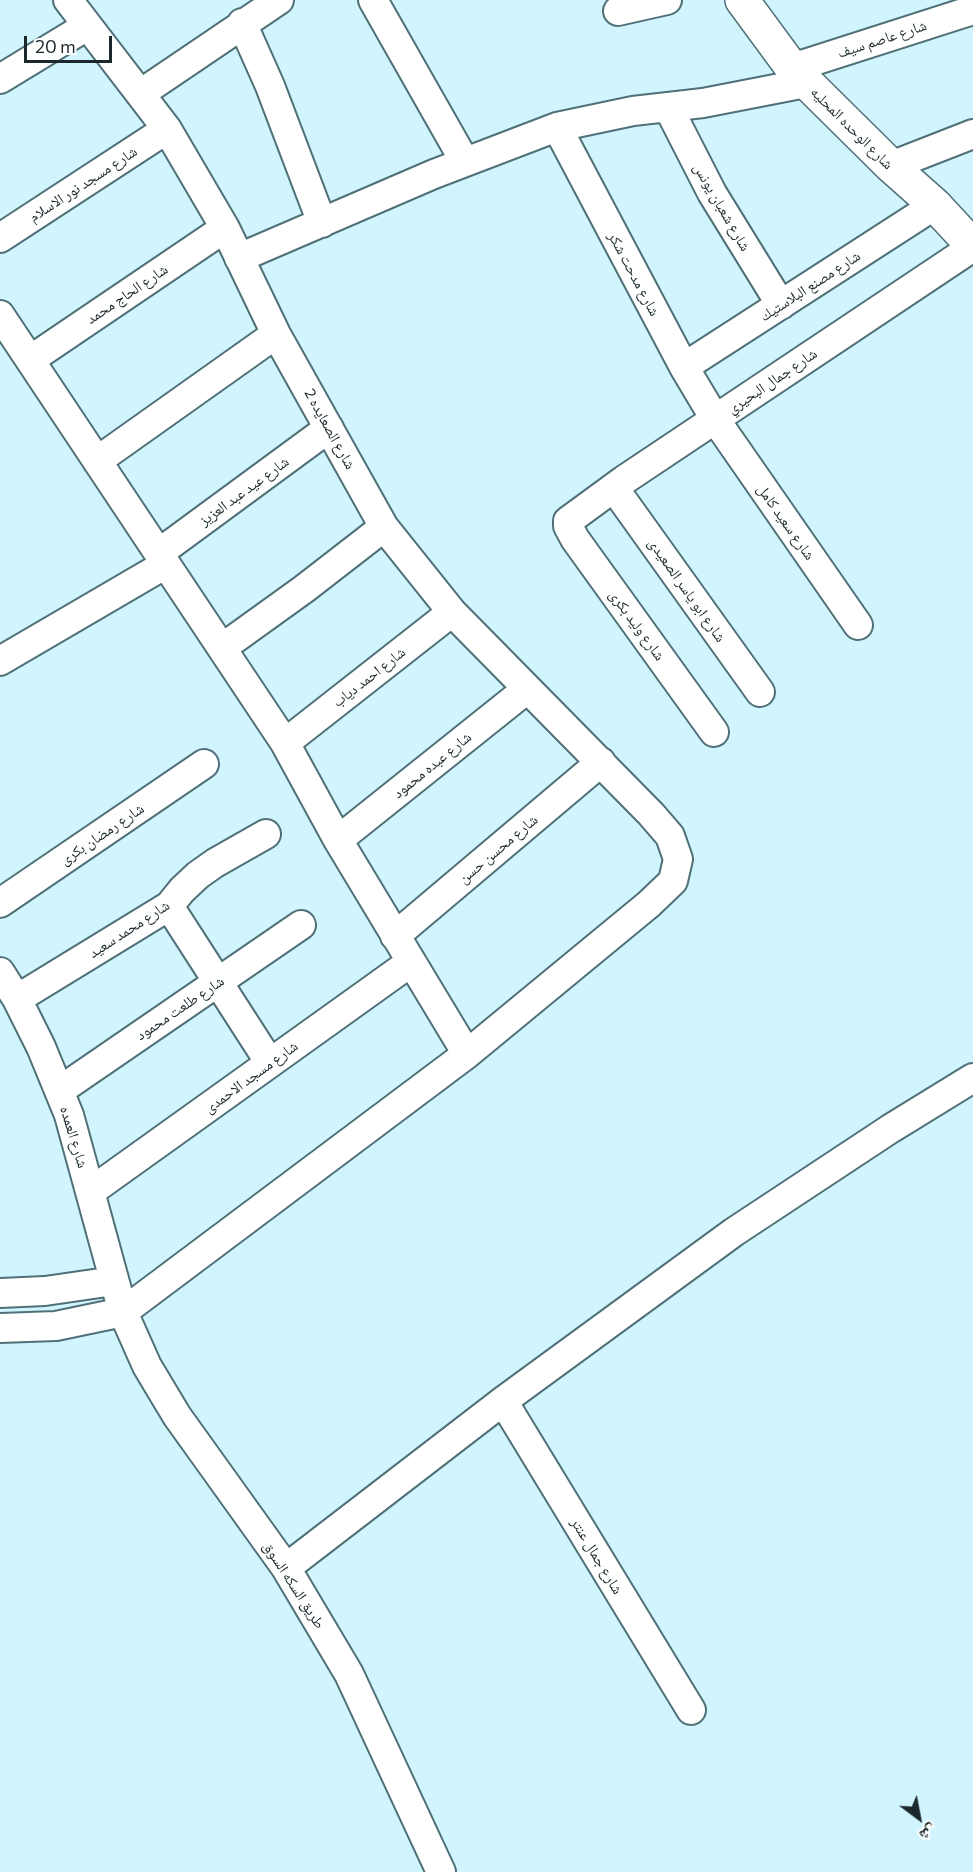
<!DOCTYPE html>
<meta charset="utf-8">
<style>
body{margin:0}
#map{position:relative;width:973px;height:1872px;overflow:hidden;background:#d1f5fe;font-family:Commissioner,"Noto Naskh Arabic",sans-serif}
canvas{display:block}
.north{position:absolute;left:889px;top:1788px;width:60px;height:60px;-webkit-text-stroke:4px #fff;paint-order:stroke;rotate:148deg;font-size:16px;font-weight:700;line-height:24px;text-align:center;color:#1b292c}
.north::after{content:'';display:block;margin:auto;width:21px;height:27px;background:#1b292c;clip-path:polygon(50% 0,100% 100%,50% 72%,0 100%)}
.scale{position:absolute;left:24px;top:36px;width:88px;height:27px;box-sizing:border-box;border:3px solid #1b292c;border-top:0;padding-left:8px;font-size:18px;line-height:21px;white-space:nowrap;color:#1b292c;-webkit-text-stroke:4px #fff;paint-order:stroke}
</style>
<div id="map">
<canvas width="973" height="1872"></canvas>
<div class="north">ش</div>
<div class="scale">20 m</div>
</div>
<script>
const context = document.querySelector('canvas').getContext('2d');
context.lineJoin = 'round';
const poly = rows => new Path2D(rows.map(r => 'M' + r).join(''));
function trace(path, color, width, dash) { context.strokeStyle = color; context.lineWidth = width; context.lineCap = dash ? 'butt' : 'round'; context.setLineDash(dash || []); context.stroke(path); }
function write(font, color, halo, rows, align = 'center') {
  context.font = font + ' Commissioner,"Noto Naskh Arabic",sans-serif'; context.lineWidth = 4.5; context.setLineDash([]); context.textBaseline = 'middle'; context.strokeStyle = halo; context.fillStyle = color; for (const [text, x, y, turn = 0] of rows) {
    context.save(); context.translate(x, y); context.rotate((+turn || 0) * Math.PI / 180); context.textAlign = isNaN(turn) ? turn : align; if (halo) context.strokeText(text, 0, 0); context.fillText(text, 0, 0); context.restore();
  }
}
const street = poly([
 [373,0,465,162],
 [618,11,667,0],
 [242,23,270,86,322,223],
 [792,68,973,10],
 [0,79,87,26],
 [140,94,279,0],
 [668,107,712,193,781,305],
 [557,127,684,367,715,419,858,625],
 [891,166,973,134],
 [0,238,167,129],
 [239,258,434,174,557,127,633,111,703,103,806,83],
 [0,315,285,743,338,840,467,1054],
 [30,360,225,228],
 [684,367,935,205],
 [97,461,276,334],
 [614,488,760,692],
 [159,553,329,428],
 [222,648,304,589,384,527],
 [0,661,166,564],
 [714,732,575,539,568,526,568,521,624,480,973,247],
 [285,743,452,612],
 [338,840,527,689],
 [0,903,204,764],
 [169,906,270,1063],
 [395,936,601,762],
 [0,972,17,999,41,1047,69,1115,123,1312,147,1366,177,1416,286,1568,349,1674,441,1872],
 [17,999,169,906,182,890,198,875,215,863,266,834],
 [59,1091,301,925],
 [90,1192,411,962],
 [0,1293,45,1291,114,1281],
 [0,1328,56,1326,123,1312,467,1054,649,904,673,881,678,859,670,836,651,814,452,612,384,527,276,334,225,228,167,129,68,0],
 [503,1401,691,1710],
 [286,1568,503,1401,734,1232,890,1129,973,1078]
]);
const secondary = poly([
 [742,0,792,68,891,166,935,205,973,246]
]);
trace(street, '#507078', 32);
trace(secondary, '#507078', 36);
trace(street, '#fff', 28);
trace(secondary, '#fff', 33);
write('15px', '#1b292c', '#fff', [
 ["شارع عاصم سيف",882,39,-18],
 ["شارع الوحده المحليه",852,128,45],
 ["شارع مسجد نور الاسلام",83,184,-33],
 ["شارع شعبان يونس",722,207,60],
 ["شارع مدحت شكر",634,274,62],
 ["شارع مصنع البلاستيك",810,286,-33],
 ["شارع الحاج محمد",127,294,-34],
 ["شارع جمال البحيري",772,381,-34],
 ["شارع الصعايده 2",330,429,61],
 ["شارع عيد عبد العزيز",244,491,-36],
 ["شارع سعيد كامل",786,522,55],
 ["شارع ابو ياسر الصعيدى",687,590,55],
 ["شارع وليد بكرى",637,625,54],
 ["شارع احمد دياب",369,677,-38],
 ["شارع عبده محمود",432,765,-39],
 ["شارع رمضان بكرى",102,834,-34],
 ["شارع محسن حسن",498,849,-40],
 ["شارع محمد سعيد",129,929,-33],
 ["شارع طلعت محمود",180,1008,-34],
 ["شارع مسجد الاحمدى",251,1077,-36],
 ["شارع العمده",74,1137,73],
 ["شارع جمال عنتر",597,1556,59],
 ["طريق السكه السوق",294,1585,57]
]);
</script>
